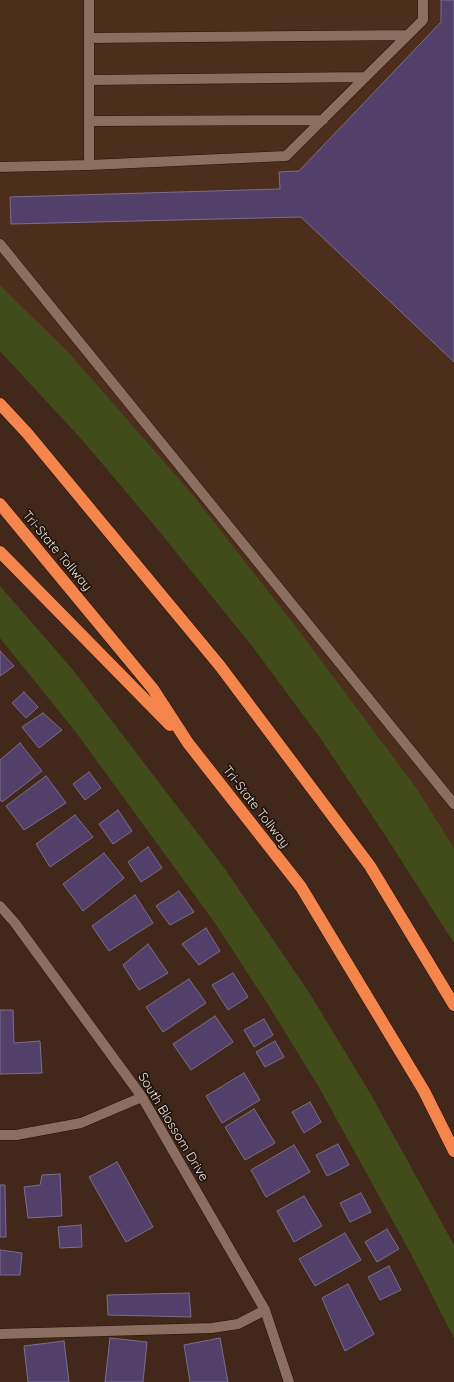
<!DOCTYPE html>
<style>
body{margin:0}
canvas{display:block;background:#41281b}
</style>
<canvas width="454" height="1382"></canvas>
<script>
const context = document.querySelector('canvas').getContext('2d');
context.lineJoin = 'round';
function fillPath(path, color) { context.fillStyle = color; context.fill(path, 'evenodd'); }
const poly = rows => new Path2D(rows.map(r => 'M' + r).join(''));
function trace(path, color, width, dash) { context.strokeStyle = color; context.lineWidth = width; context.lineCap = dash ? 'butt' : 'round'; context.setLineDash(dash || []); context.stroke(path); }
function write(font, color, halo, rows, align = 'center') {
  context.font = font + ' Quicksand,sans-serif'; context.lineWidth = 3.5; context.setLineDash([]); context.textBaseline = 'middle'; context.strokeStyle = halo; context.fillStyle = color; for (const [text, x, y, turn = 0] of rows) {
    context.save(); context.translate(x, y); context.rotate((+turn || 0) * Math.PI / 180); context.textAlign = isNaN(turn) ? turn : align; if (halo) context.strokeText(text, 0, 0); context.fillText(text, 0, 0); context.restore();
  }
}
fillPath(poly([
 [0,0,454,0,454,848,417,789,300,632,193,495,70,354,0,285]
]), '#4d2e1d');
fillPath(poly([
 [0,285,70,354,193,495,300,632,417,789,454,848,454,943,383,832,321,739,252,646,159,531,84,442,0,351],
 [0,586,73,670,225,869,310,994,370,1093,454,1245,454,1338,410,1252,320,1089,269,1006,215,923,75,731,0,638]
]), '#424c1b');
const building = poly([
 [441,0,454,0,454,362,301,217,11,224,10,197,280,189,279,172,299,171,441,22,441,0],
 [0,651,14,666,0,676,0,651],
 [24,692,38,707,26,718,12,703,24,692],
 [43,713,62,730,39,748,22,727,43,713],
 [20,743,42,771,2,802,0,800,0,760,20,743],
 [89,772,101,788,85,800,73,784,89,772],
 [46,776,66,803,24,830,6,806,46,776],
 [118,810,132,831,113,844,99,824,118,810],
 [75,815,93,837,50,867,36,844,75,815],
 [148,847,162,868,141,882,128,862,148,847],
 [104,853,124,878,83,911,63,884,104,853],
 [179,891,194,912,170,925,156,906,179,891],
 [135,895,153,923,109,951,92,926,135,895],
 [206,928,220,951,199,965,182,944,206,928],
 [148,944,168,973,139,990,123,965,148,944],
 [233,973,248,997,228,1010,212,985,233,973],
 [189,979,206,1003,163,1032,146,1007,189,979],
 [0,1010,13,1010,14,1043,40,1041,42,1073,0,1074,0,1010],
 [215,1016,233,1042,191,1070,173,1044,215,1016],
 [264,1019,273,1035,254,1047,244,1030,264,1019],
 [275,1041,284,1057,265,1067,256,1052,275,1041],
 [244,1073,260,1100,222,1123,206,1096,244,1073],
 [310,1102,321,1122,304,1133,292,1112,310,1102],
 [254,1109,275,1143,245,1160,225,1127,254,1109],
 [338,1144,349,1165,327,1176,316,1155,338,1144],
 [294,1145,310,1172,266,1197,251,1170,294,1145],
 [117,1162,153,1227,126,1242,89,1177,117,1162],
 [60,1174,62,1216,28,1218,24,1187,40,1185,42,1175,60,1174],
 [0,1185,5,1185,6,1237,0,1237,0,1185],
 [361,1193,371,1212,350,1222,340,1203,361,1193],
 [304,1196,322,1226,294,1242,277,1211,304,1196],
 [81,1225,82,1247,60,1248,58,1227,81,1225],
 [387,1229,399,1249,377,1262,365,1242,387,1229],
 [345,1233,361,1260,315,1286,299,1259,345,1233],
 [0,1250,22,1253,20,1275,0,1275,0,1250],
 [389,1266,401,1290,380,1300,368,1277,389,1266],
 [348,1284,374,1334,345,1351,322,1298,348,1284],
 [189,1293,191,1317,108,1315,107,1295,189,1293],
 [110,1338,147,1342,143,1382,105,1382,110,1338],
 [220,1338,228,1382,190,1382,184,1345,220,1338],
 [64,1341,69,1382,28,1382,24,1346,64,1341]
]);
fillPath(building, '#52406b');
trace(building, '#796e8a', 1);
const minor = poly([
 [89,0,89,165,286,156,423,20,423,0],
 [89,38,408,35],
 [89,80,365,77],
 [89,121,323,120],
 [0,167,89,165],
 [0,244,454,804],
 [0,906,15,923,142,1097,265,1310,289,1382],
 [0,1135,16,1135,81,1123,142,1097],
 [0,1334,212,1328,238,1324,265,1310]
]);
const highway = poly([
 [0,404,27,433,220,666,370,866,454,1005],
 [0,504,153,689,188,743,301,887,424,1091,454,1151],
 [0,552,170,725]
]);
trace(minor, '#271005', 11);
trace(highway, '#271005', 13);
trace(minor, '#8b6e5f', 10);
trace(highway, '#f4854d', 12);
write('13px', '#f0dfd7', '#1f140e', [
 ["Tri-State Tollway",57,551,50],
 ["Tri-State Tollway",256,807,52],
 ["South Blossom Drive",173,1127,59]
]);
</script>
